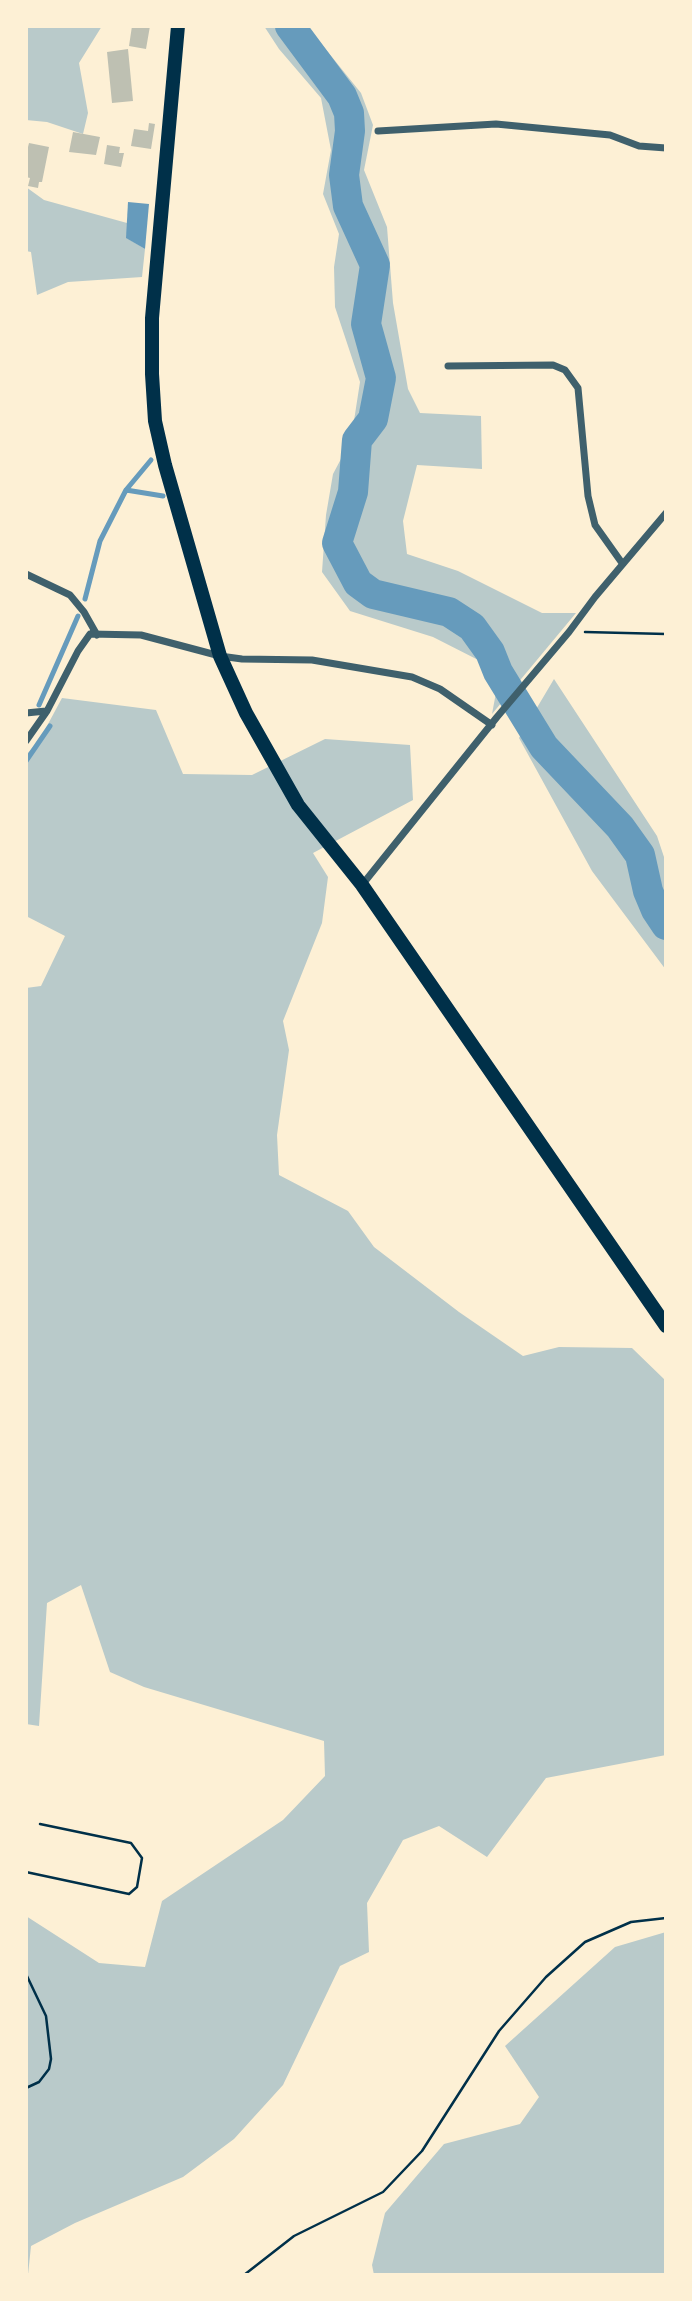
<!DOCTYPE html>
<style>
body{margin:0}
#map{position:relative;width:692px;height:2301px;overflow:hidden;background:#fdf0d5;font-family:Roboto,sans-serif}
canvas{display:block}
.frame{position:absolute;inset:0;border:28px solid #fdf0d5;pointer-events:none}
</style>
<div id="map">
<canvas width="692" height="2301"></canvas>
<div class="frame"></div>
</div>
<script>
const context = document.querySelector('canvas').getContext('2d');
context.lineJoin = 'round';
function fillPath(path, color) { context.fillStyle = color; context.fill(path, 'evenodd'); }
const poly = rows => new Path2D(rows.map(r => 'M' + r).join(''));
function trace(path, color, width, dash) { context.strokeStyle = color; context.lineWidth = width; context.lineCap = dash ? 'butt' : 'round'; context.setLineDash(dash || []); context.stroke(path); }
fillPath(poly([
 [26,26,102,26,79,63,88,113,83,134,47,122,26,120],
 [264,26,307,26,361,93,373,125,364,170,387,227,393,303,408,389,420,413,481,416,482,469,417,465,403,521,407,554,458,571,542,613,576,613,492,714,498,682,492,667,433,637,350,611,322,572,326,515,333,474,351,440,360,382,335,307,334,267,339,234,323,194,331,150,321,98,279,49],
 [26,187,44,200,127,223,127,238,145,249,142,277,68,282,37,295,31,252,26,251],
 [554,679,657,836,666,863,666,970,592,871,519,738],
 [62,698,156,710,183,774,252,775,325,739,410,745,413,800,313,853,328,877,322,923,283,1021,289,1050,277,1135,279,1175,348,1211,374,1247,459,1312,523,1356,559,1347,632,1348,666,1381,666,1755,546,1778,487,1857,439,1826,403,1840,367,1903,369,1952,340,1966,283,2085,234,2139,183,2177,75,2223,31,2246,28,2275,26,2275,26,1916,99,1963,145,1967,162,1901,283,1820,325,1776,324,1741,144,1687,110,1672,81,1585,47,1603,39,1726,26,1724,26,988,41,986,65,936,26,916,26,755,40,739],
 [666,1932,666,2275,374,2275,372,2265,385,2213,444,2144,520,2124,539,2097,505,2046,615,1947]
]), '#b9caca');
fillPath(poly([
 [128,202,149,204,145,249,126,238]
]), '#669bbc');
trace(poly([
 [126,490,163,496],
 [85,599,100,541,126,490,151,460],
 [39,705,78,616],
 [26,761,50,726]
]), '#669bbc', 5);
trace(poly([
 [290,26,342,96,349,113,350,131,344,175,348,206,375,265,366,324,381,378,373,419,357,440,353,492,337,543,358,583,373,594,449,612,472,627,490,652,498,672,544,747,620,827,640,855,648,891,656,910,666,925]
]), '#669bbc', 30);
fillPath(poly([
 [132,26,150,26,146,49,129,46],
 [128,49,133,101,112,103,107,52],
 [149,123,155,124,151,149,131,146,134,129,148,131],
 [73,132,100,137,96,155,69,152],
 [29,143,49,147,42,182,39,182,38,188,28,186,30,178,26,177,26,155],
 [107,145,120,147,119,153,124,153,121,167,104,164]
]), '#bec0b2');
trace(poly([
 [585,632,666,634],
 [26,1872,129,1894,137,1887,142,1858,131,1843,40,1824],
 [26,1974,46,2016,51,2059,49,2069,39,2082,26,2088],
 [244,2275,294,2236,383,2192,422,2151,499,2031,546,1977,585,1942,631,1922,666,1918]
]), '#003049', 2.5);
trace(poly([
 [378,131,496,124,610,135,639,146,666,148],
 [448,366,553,365,565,370,578,388,588,496,595,525,622,563],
 [26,574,70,595,84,612,97,635],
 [26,713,46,711],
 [26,741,47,711,78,651,90,634,141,635,220,656,242,659,312,660,412,677,440,689,492,725],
 [362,885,497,717,569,632,595,597,666,513]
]), '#3f606c', 7);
trace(poly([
 [178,26,152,318,152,374,155,421,165,465,220,656,246,713,298,805,362,885,666,1326]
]), '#003049', 14);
</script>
